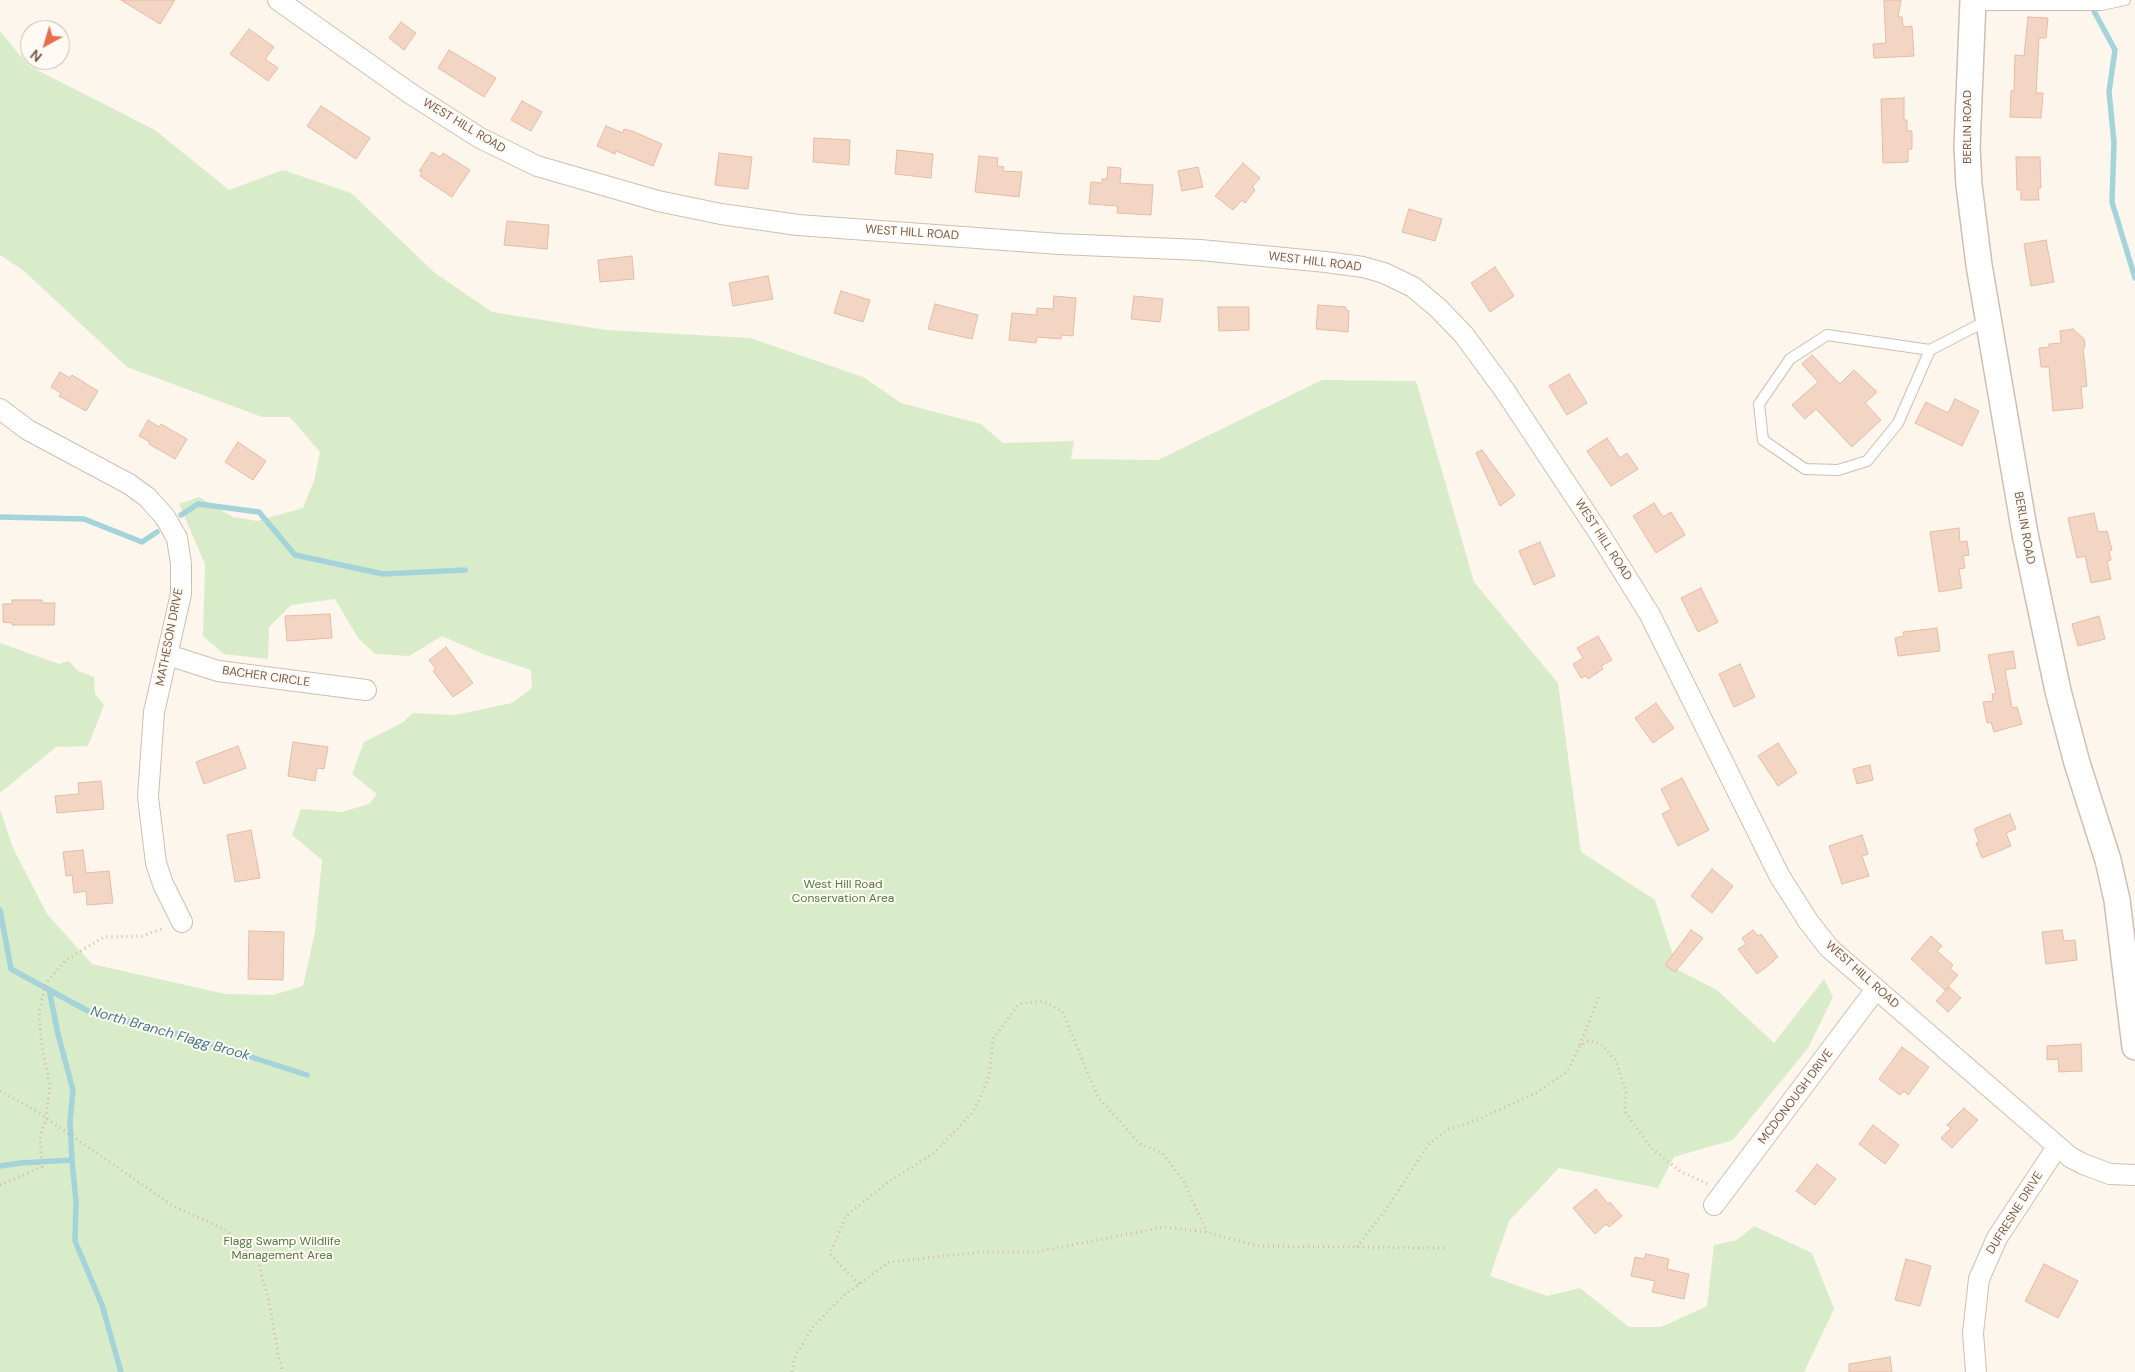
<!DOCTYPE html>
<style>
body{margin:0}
#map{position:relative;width:2135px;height:1372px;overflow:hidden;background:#fdf6ec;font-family:"DM Sans",sans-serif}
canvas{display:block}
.north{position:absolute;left:20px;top:20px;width:50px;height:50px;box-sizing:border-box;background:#fffaf3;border:1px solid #cabbb1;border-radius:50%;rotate:219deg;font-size:14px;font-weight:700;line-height:20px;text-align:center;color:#7a5c4d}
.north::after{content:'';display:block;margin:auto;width:18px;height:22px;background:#e76f51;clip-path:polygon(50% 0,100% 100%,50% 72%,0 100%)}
</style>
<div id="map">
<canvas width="2135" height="1372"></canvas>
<div class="north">N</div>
</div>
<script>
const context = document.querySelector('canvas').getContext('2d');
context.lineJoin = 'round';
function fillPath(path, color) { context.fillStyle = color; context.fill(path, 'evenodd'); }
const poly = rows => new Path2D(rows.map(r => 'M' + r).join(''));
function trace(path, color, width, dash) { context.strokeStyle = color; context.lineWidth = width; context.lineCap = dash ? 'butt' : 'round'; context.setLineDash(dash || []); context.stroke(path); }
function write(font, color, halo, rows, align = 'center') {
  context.font = font + ' "DM Sans",sans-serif'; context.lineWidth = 4; context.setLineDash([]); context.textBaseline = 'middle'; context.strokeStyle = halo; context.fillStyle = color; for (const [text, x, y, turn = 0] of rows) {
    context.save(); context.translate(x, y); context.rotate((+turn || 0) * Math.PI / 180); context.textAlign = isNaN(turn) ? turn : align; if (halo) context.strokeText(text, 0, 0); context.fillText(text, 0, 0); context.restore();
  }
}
fillPath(poly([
 [0,31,29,66,155,130,229,190,283,170,351,193,435,273,492,312,606,330,750,338,863,377,901,403,981,424,1003,443,1074,441,1071,459,1158,460,1322,380,1416,381,1474,582,1558,683,1581,852,1655,900,1678,970,1717,990,1774,1043,1824,979,1833,997,1808,1048,1733,1140,1674,1157,1658,1188,1559,1168,1509,1221,1490,1276,1547,1296,1580,1288,1629,1327,1661,1327,1707,1306,1714,1245,1737,1240,1754,1226,1812,1253,1834,1309,1804,1372,0,1372,0,809,13,848,47,914,92,964,225,994,273,995,303,986,315,932,322,860,292,835,301,809,342,812,369,804,377,794,352,774,364,742,402,723,413,713,455,715,512,703,532,688,531,670,483,654,442,636,409,656,375,654,358,638,335,599,291,605,269,627,268,659,224,654,203,636,205,564,179,504,199,497,233,517,257,521,303,508,314,481,320,452,290,417,262,417,127,367,24,271,0,255],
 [0,643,59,664,69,661,78,671,94,677,95,694,104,705,88,746,56,747,0,793]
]), '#d8ecc9');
trace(poly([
 [2094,11,2115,50,2109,92,2114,142,2112,202,2135,278],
 [181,515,198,504,259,512,295,555,383,574,465,570],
 [0,517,84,519,142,542,157,532],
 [0,910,11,969,88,1011,186,1036,307,1075],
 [72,1160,76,1202,75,1241,102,1305,121,1372],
 [0,1166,21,1163,72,1160,70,1122,73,1090,58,1034,49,990]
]), '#a5d3da', 5.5);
const building = poly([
 [121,0,175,0,160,24,121,0],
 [1884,0,1901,0,1898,17,1902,17,1903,27,1912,26,1914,56,1874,58,1873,44,1886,43,1884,0],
 [2028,17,2048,18,2046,38,2039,38,2036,93,2043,93,2041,118,2010,117,2011,91,2014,90,2015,55,2024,56,2028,17],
 [401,22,416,33,404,50,389,38,401,22],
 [249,29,274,47,265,59,278,68,268,81,230,54,249,29],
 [449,50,496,78,484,97,438,68,449,50],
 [1904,98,1904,120,1907,120,1907,131,1912,131,1912,149,1908,149,1908,162,1883,163,1881,99,1904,98],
 [522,101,542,112,531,131,511,120,522,101],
 [321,106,370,138,356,159,307,126,321,106],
 [606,126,623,133,624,129,632,131,662,144,653,166,616,151,615,154,597,146,606,126],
 [814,138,850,140,849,165,813,162,814,138],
 [897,150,933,154,931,178,895,174,897,150],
 [432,152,440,157,443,153,470,170,452,197,420,176,422,172,419,171,432,152],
 [719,153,752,157,748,189,715,185,719,153],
 [979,156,998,158,997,166,1004,167,1003,171,1022,172,1019,197,975,192,979,156],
 [2016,157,2040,157,2041,188,2038,188,2039,200,2021,200,2021,190,2017,190,2016,157],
 [1243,163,1260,178,1252,187,1255,190,1245,203,1242,200,1233,210,1215,196,1243,163],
 [1108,167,1121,168,1120,183,1153,185,1151,215,1117,213,1118,206,1089,204,1091,182,1102,183,1102,179,1107,179,1108,167],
 [1198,167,1203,187,1182,191,1178,171,1198,167],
 [1409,209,1442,219,1435,241,1402,232,1409,209],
 [507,221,549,225,547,249,504,245,507,221],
 [2046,240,2054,282,2031,286,2024,244,2046,240],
 [632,256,634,279,600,282,598,260,632,256],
 [1495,267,1514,296,1490,312,1471,283,1495,267],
 [768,276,773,299,733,306,729,283,768,276],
 [841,291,870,300,863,322,834,313,841,291],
 [1054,296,1076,298,1073,336,1062,335,1061,339,1037,337,1036,343,1009,340,1012,313,1036,315,1037,308,1053,309,1054,296],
 [1134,296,1163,299,1160,322,1131,319,1134,296],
 [935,304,978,315,972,339,928,329,935,304],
 [1318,305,1346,307,1346,310,1349,311,1348,332,1316,329,1318,305],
 [1218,307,1249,307,1249,330,1219,331,1218,307],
 [2073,329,2084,339,2085,346,2083,349,2087,386,2081,387,2083,408,2053,411,2049,367,2041,367,2039,348,2049,347,2049,344,2061,343,2060,331,2073,329],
 [1812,355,1840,384,1854,370,1877,392,1865,403,1881,420,1852,447,1816,409,1805,419,1792,405,1818,382,1802,364,1812,355],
 [60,372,70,378,72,375,98,391,86,411,59,396,61,393,51,387,60,372],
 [1569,374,1587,403,1567,415,1549,386,1569,374],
 [1955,399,1979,411,1962,446,1915,423,1926,402,1948,413,1955,399],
 [148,420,159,427,161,424,187,439,175,459,149,444,150,442,139,436,148,420],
 [1607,438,1620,458,1627,453,1638,469,1611,486,1587,451,1607,438],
 [238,442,266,461,253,480,225,462,238,442],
 [1482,450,1515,495,1500,506,1476,453,1482,450],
 [1654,503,1663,517,1671,512,1685,535,1656,553,1633,516,1654,503],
 [2094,513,2098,532,2107,531,2112,550,2109,551,2111,560,2107,561,2111,579,2091,583,2085,556,2077,558,2068,518,2094,513],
 [1959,528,1960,542,1967,541,1969,555,1963,556,1965,568,1959,569,1962,588,1939,592,1930,532,1959,528],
 [1540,542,1555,576,1534,585,1519,551,1540,542],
 [1701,588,1718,622,1698,632,1681,598,1701,588],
 [12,600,42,600,42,603,55,603,54,625,12,625,12,623,3,622,3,604,12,604,12,600],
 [330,614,332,638,287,641,285,616,330,614],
 [2099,616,2105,639,2078,646,2072,624,2099,616],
 [1937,628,1940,651,1898,656,1895,638,1904,636,1903,632,1937,628],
 [1598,636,1612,660,1601,666,1603,669,1588,679,1586,676,1581,678,1573,664,1583,658,1577,648,1598,636],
 [446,647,473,683,453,697,433,671,436,669,429,660,446,647],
 [2013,651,2016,668,2005,670,2012,708,2017,707,2022,724,1994,732,1991,722,1987,723,1983,702,1993,701,1992,694,1996,694,1988,655,2013,651],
 [1740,664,1755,697,1734,707,1719,674,1740,664],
 [1656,703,1674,728,1653,743,1635,718,1656,703],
 [293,742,328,747,324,769,317,768,315,781,288,776,293,742],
 [1778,743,1797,773,1778,786,1758,756,1778,743],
 [238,746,246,768,204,784,196,762,238,746],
 [1870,765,1873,780,1857,784,1853,769,1870,765],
 [1682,778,1709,830,1678,846,1662,814,1671,809,1661,789,1682,778],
 [101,781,104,809,57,813,55,796,79,794,78,783,101,781],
 [2010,814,2016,829,2006,833,2011,846,1982,858,1976,843,1979,842,1974,829,2010,814],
 [251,830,260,878,235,882,227,835,251,830],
 [1862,835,1868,854,1862,856,1869,876,1842,884,1829,846,1862,835],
 [83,850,86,873,109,871,113,903,87,905,86,891,74,893,72,875,66,876,63,852,83,850],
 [1712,869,1733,886,1712,913,1691,896,1712,869],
 [1691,930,1703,938,1675,972,1665,965,1691,930],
 [1753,930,1758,936,1761,934,1778,957,1773,960,1774,961,1757,974,1738,949,1746,944,1742,938,1753,930],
 [2062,930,2064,941,2075,940,2077,960,2046,964,2042,932,2062,930],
 [249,931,284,932,283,980,248,979,249,931],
 [1931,936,1942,946,1937,951,1953,965,1950,969,1958,975,1945,990,1911,959,1931,936],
 [1949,987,1961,998,1948,1012,1936,1001,1949,987],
 [2081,1044,2082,1071,2059,1072,2058,1059,2047,1060,2047,1046,2081,1044],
 [1902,1047,1929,1067,1908,1095,1904,1091,1900,1095,1879,1079,1902,1047],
 [1964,1108,1978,1120,1952,1148,1941,1138,1951,1128,1947,1125,1964,1108],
 [1873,1125,1899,1145,1885,1164,1859,1144,1873,1125],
 [1817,1164,1836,1179,1815,1205,1796,1191,1817,1164],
 [1596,1189,1608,1204,1610,1202,1622,1216,1609,1227,1606,1224,1595,1234,1573,1208,1596,1189],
 [1646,1254,1669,1259,1667,1269,1689,1274,1684,1299,1652,1292,1655,1281,1631,1276,1635,1257,1644,1259,1646,1254],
 [1906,1259,1931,1266,1920,1306,1895,1300,1906,1259],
 [2044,1264,2078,1281,2058,1318,2025,1301,2044,1264],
 [1890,1357,1892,1372,1849,1372,1849,1364,1890,1357]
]);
fillPath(building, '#f3d5c3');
trace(building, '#e6bba3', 1);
const service = poly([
 [1974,5,2101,5,2125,0],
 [1930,350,1898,423,1867,461,1838,470,1805,469,1763,440,1759,404,1790,359,1827,335,1930,350,1988,320]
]);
const minor = poly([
 [278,0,411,94,480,138,537,166,658,201,721,214,798,225,1059,244,1200,250,1326,262,1363,267,1384,273,1413,287,1438,308,1464,335,1505,391,1599,533,1650,615,1779,875,1808,921,1829,948,2070,1157,2083,1164,2110,1174,2135,1175],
 [0,409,28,430,129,484,147,497,165,517,177,538,181,564,181,594,154,712,148,797,156,863,163,884,182,922],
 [168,655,218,671,366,690],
 [1714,1205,1876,989],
 [1976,1372,1973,1333,1979,1279,1997,1238,2057,1147]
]);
const tertiary = poly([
 [1973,0,1967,147,1969,185,1979,265,2025,534,2058,691,2077,763,2108,860,2117,900,2135,1047]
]);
trace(service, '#d1beb0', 12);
trace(minor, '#d1beb0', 22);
trace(tertiary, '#d1beb0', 28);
trace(poly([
 [1580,1045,1599,996],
 [0,1091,36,1111,173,1206,226,1230,257,1259,269,1301,278,1354,283,1372],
 [0,1185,42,1167,40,1138,46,1117,50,1086,42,1048,39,1012,46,983,66,960,104,937,142,936,165,928],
 [1357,1247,1391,1202,1429,1144,1447,1130,1477,1120,1536,1093,1567,1072,1580,1046,1588,1041,1600,1043,1616,1061,1626,1093,1625,1111,1650,1147,1681,1172,1708,1184],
 [859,1284,830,1254,846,1216,888,1182,934,1153,973,1112,989,1077,993,1039,1019,1004,1043,1001,1062,1011,1098,1097,1140,1144,1162,1153,1183,1180,1207,1232],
 [792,1372,794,1359,812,1328,843,1296,889,1262,982,1252,1036,1252,1164,1227,1207,1232,1257,1246,1446,1248]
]), '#d9b8a5', 3, [1, 4]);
trace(service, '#fff', 10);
trace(minor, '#fff', 20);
trace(tertiary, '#fff', 25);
write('12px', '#7a5c4d', '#fffaf3', [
 ["WEST HILL ROAD",464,126,31],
 ["BERLIN ROAD",1968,127,-90],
 ["WEST HILL ROAD",912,233,4],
 ["WEST HILL ROAD",1315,262,7],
 ["BERLIN ROAD",2024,528,80],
 ["WEST HILL ROAD",1603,540,57],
 ["MATHESON DRIVE",170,637,-79],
 ["BACHER CIRCLE",266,677,8],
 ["WEST HILL ROAD",1862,975,42],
 ["MCDONOUGH DRIVE",1796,1097,-53],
 ["DUFRESNE DRIVE",2015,1213,-58]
]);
write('12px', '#537a41', '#fffaf3', [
 ["West Hill Road",843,885],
 ["Conservation Area",843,899],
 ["Flagg Swamp Wildlife",282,1242],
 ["Management Area",282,1256]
]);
write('italic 14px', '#437c86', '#fffaf3', [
 ["North Branch Flagg Brook",170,1034,16]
]);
</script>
